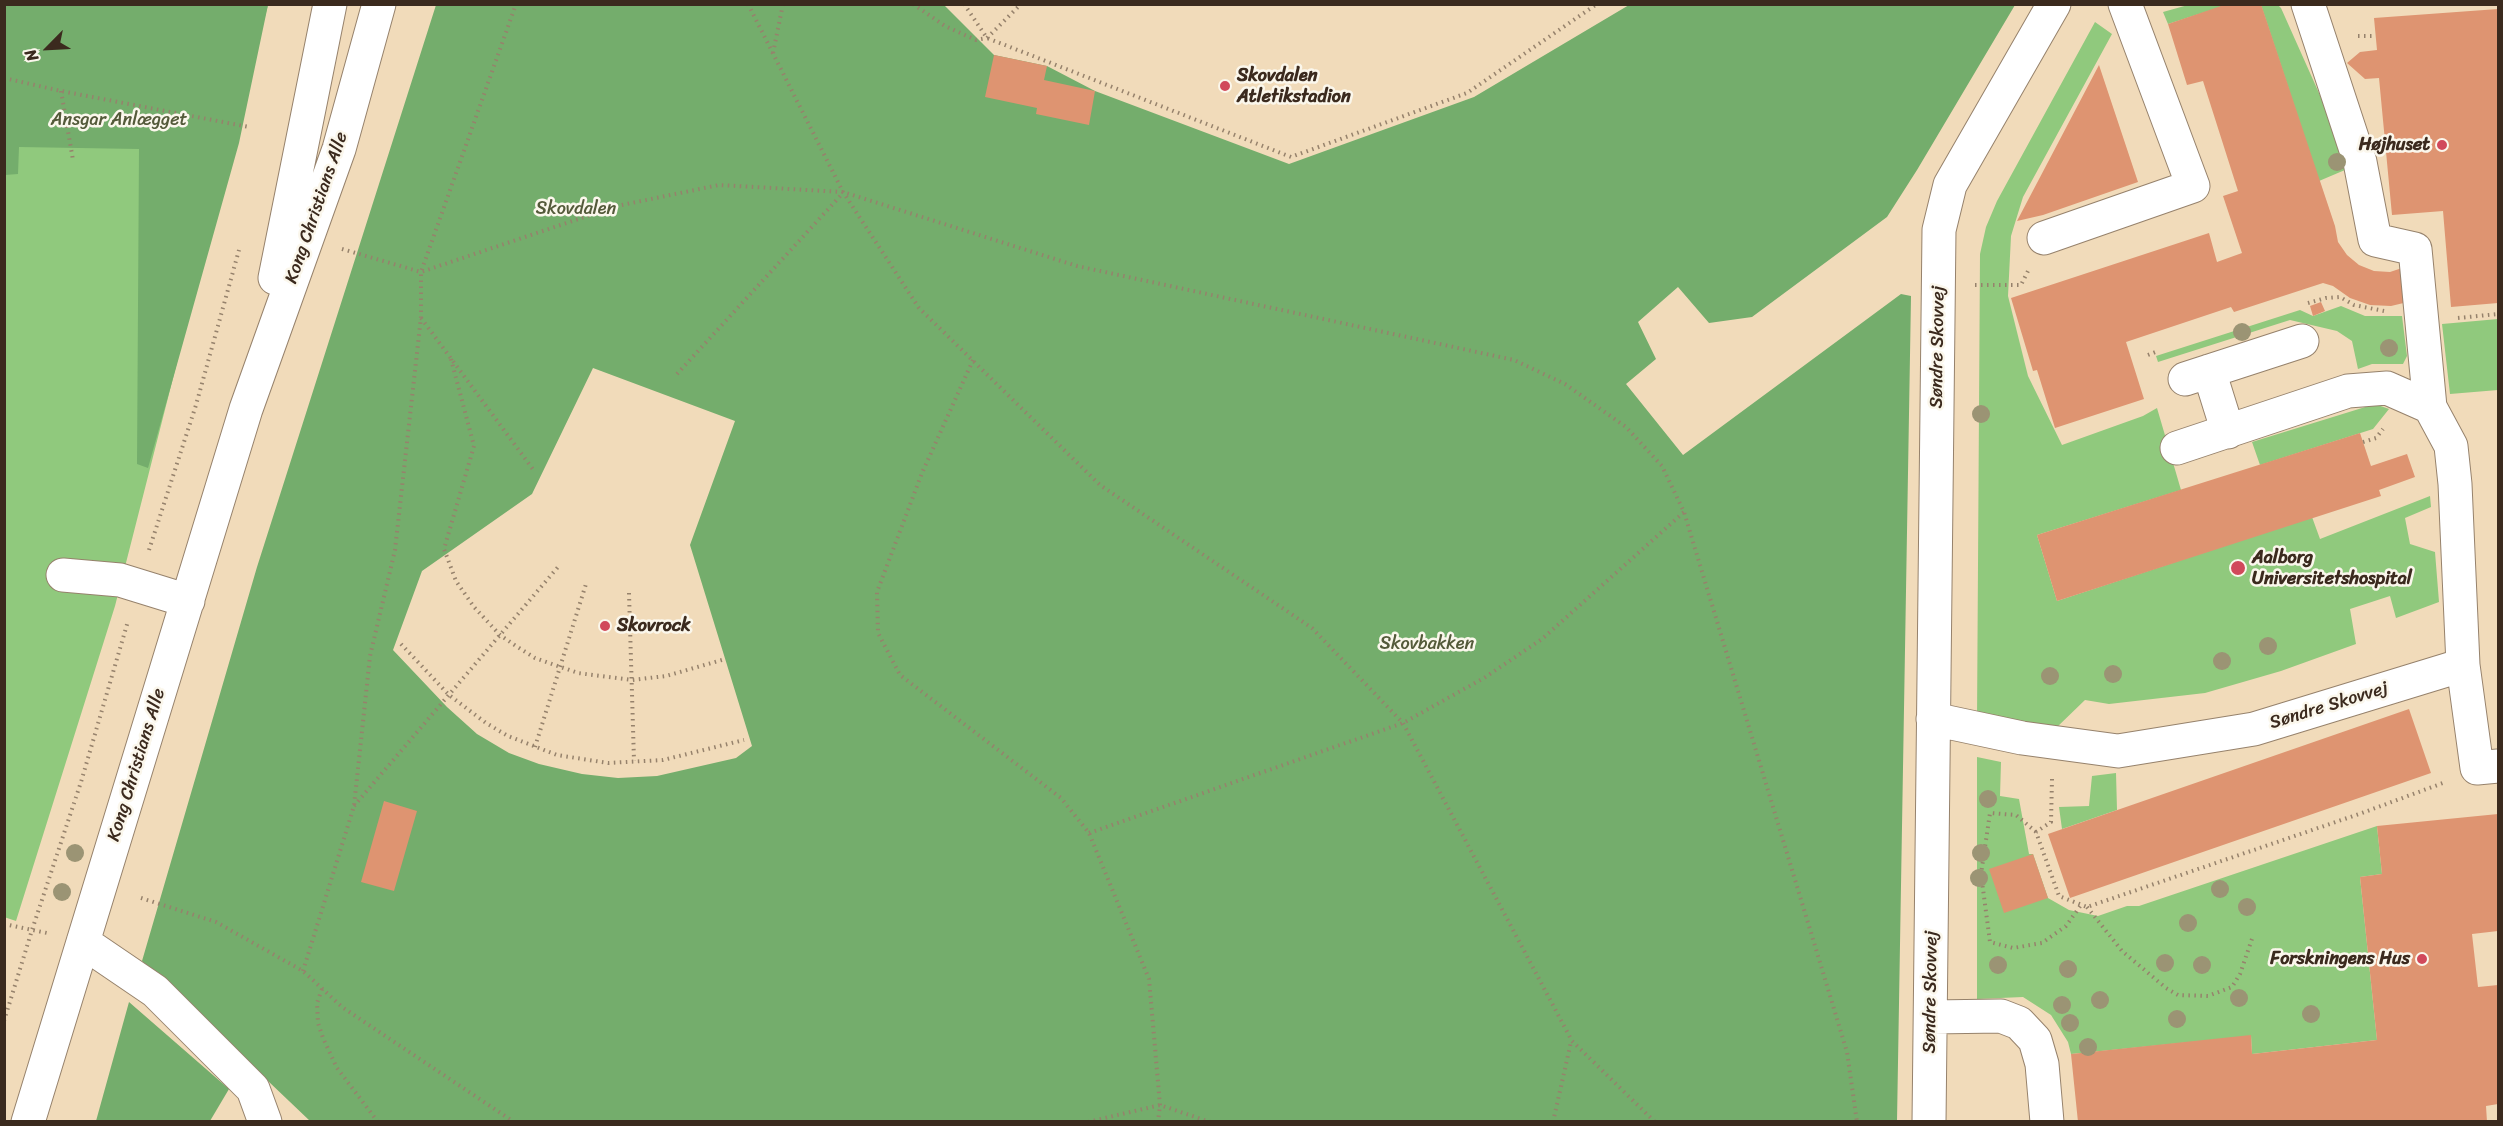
<!DOCTYPE html>
<meta charset="utf-8">
<style>
body{margin:0}
#map{position:relative;width:2503px;height:1126px;overflow:hidden;background:#f1dbba;font-family:Sriracha,sans-serif}
canvas{display:block}
.frame{position:absolute;inset:0;border:6px solid #3b2a1e;pointer-events:none}
.north{position:absolute;left:18px;top:18px;width:60px;height:60px;-webkit-text-stroke:4px #fbf7ec;paint-order:stroke;rotate:246deg;font-size:16px;font-weight:700;line-height:24px;text-align:center;color:#3b2a1e}
.north::after{content:'';display:block;margin:auto;width:21px;height:27px;background:#3b2a1e;clip-path:polygon(50% 0,100% 100%,50% 72%,0 100%)}
</style>
<div id="map">
<canvas width="2503" height="1126"></canvas>
<div class="frame"></div>
<div class="north">N</div>
</div>
<script>
const context = document.querySelector('canvas').getContext('2d');
context.lineJoin = 'round';
function fillPath(path, color) { context.fillStyle = color; context.fill(path, 'evenodd'); }
const poly = rows => new Path2D(rows.map(r => 'M' + r).join(''));
function trace(path, color, width, dash) { context.strokeStyle = color; context.lineWidth = width; context.lineCap = dash ? 'butt' : 'round'; context.setLineDash(dash || []); context.stroke(path); }
function write(font, color, halo, rows, align = 'center') {
  context.font = font + ' Sriracha,sans-serif'; context.lineWidth = 5; context.setLineDash([]); context.textBaseline = 'middle'; context.strokeStyle = halo; context.fillStyle = color; for (const [text, x, y, turn = 0] of rows) {
    context.save(); context.translate(x, y); context.rotate((+turn || 0) * Math.PI / 180); context.textAlign = isNaN(turn) ? turn : align; if (halo) context.strokeText(text, 0, 0); context.fillText(text, 0, 0); context.restore();
  }
}
fillPath(poly([
 [4,5,268,5,115,606,16,921,4,917],
 [2188,5,2227,5,2168,24,2163,12],
 [2261,5,2278,5,2281,8,2352,167,2319,181],
 [2095,22,2112,34,2023,197,2011,236,2008,296,2028,376,2062,445,2143,416,2157,408,2181,490,2037,535,2057,601,2312,517,2320,539,2430,496,2431,507,2405,518,2410,544,2435,552,2439,602,2396,618,2390,596,2350,609,2356,644,2281,671,2205,693,2109,704,2085,700,2055,729,1977,719,1980,254,1986,227,1997,201],
 [2341,306,2365,316,2402,316,2407,356,2403,364,2372,364,2358,369,2352,341,2337,331,2290,320,2158,362,2156,356,2300,310,2313,316],
 [2498,319,2498,390,2450,394,2442,324],
 [2375,404,2389,409,2373,429,2260,465,2252,442],
 [1977,757,2001,762,2000,796,2019,799,2029,854,2033,854,2048,898,2069,910,2098,916,2127,906,2139,906,2377,826,2382,874,2360,877,2377,1040,2252,1054,2251,1036,2071,1054,2068,1042,2051,1015,2023,997,1977,999],
 [2116,773,2117,810,2062,829,2059,807,2089,806,2092,776]
]), '#90c97d');
fillPath(poly([
 [5,4,268,5,239,143,148,468,137,464,139,149,19,147,18,174,5,175],
 [436,5,944,5,994,55,1047,66,1095,91,1289,164,1474,97,1629,5,2015,5,1917,170,1887,217,1752,317,1709,323,1678,287,1638,322,1656,359,1626,384,1683,455,1901,294,1911,296,1897,1121,310,1121,142,961,257,567],
 [593,368,735,421,690,545,752,746,736,758,657,776,618,778,582,774,539,764,509,753,477,734,447,707,393,650,422,571,532,494],
 [129,1002,229,1089,210,1121,96,1121]
]), '#74ad6c');
fillPath(poly([
 [2227,4,2261,4,2335,226,2338,242,2347,255,2359,265,2374,271,2390,272,2405,267,2412,301,2391,306,2370,305,2350,298,2333,286,2323,283,2234,312,2231,307,2126,342,2144,399,2055,428,2037,370,2033,371,2011,298,2209,233,2217,262,2242,253,2223,196,2238,191,2203,81,2187,85,2168,24],
 [2498,9,2498,303,2451,307,2443,211,2392,215,2379,78,2365,79,2347,63,2360,52,2377,50,2374,18],
 [994,55,1047,66,1044,80,1095,91,1089,125,1036,114,1037,108,985,97],
 [2099,65,2138,182,2043,215,2017,221],
 [2321,302,2325,311,2313,316,2310,306],
 [2360,433,2371,466,2407,454,2415,477,2379,490,2381,496,2057,601,2037,535],
 [2409,709,2431,773,2070,898,2048,834],
 [384,801,417,811,394,891,361,882],
 [2498,814,2498,931,2472,934,2478,987,2498,985,2498,1104,2486,1106,2487,1122,2078,1122,2071,1054,2251,1035,2252,1054,2377,1040,2360,877,2382,874,2377,826],
 [2033,854,2048,898,2004,913,1989,869]
]), '#de9471');
const minor = poly([
 [2308,4,2360,162,2375,240,2415,249,2430,407],
 [2044,238,2193,186,2125,4],
 [275,278,330,4],
 [2209,371,2228,432],
 [2185,379,2302,341],
 [63,575,120,580,188,601],
 [2463,665,2477,768,2498,766],
 [1933,719,2022,738,2118,751,2254,729,2463,665,2455,484,2451,446,2430,407,2387,388,2348,391,2177,448],
 [83,942,155,991,253,1089,265,1122],
 [1931,1017,2001,1016,2019,1023,2035,1040,2042,1064,2047,1122],
 [28,1122,246,409,339,149,379,4],
 [1929,1122,1939,230,1950,185,2054,4]
]);
trace(minor, '#96826c', 35);
trace(poly([
 [748,4,843,192,919,308,1100,485,1312,628,1403,723,1572,1041,1655,1122],
 [913,4,945,26,976,40,987,38,1021,4],
 [964,4,987,38,1291,157,1467,93,1597,4],
 [2358,36,2375,36],
 [773,53,783,4],
 [4,78,61,91,249,127],
 [61,91,73,160],
 [342,249,421,272,617,206,719,185,843,192,1077,266,1514,360,1565,384,1626,427,1662,466,1684,512,1847,1052,1857,1122],
 [1975,285,2021,285,2028,271],
 [2308,303,2326,298,2340,297,2354,305,2384,311],
 [421,318,535,472],
 [2458,318,2498,314],
 [2148,355,2158,351],
 [451,359,474,446,444,549,456,581,474,607,500,635,516,646,535,658,578,673,632,680,666,676,722,660],
 [973,360,922,473,877,592,878,633,900,675,1061,798,1089,833,1149,979,1160,1105,1158,1122],
 [677,374,843,193],
 [2363,442,2376,438,2383,429],
 [149,550,196,405,239,250],
 [629,593,634,761],
 [401,644,449,695,486,723,508,736,557,755,608,763,663,760,744,740],
 [535,747,586,584],
 [2052,779,2051,822,2036,832,2059,896,2087,907,2362,813,2443,783],
 [354,806,558,567],
 [2036,832,2016,815,1990,813,1981,874,1990,942,2013,948,2042,943,2066,926,2081,905],
 [1089,833,1403,723,1484,678,1542,639,1684,512],
 [141,898,216,922,303,971,342,1007,514,1122],
 [2087,907,2122,951,2166,988,2178,995,2208,996,2232,987,2240,974,2253,936],
 [4,924,47,933],
 [303,971,354,806,370,656,395,550,421,317,421,272,516,4],
 [322,989,317,1003,318,1023,323,1038,337,1068,378,1122],
 [4,1021,32,930,81,782,128,621],
 [1088,1122,1160,1105,1210,1122],
 [1553,1122,1571,1042]
]), '#96826c', 4, [1.5, 4.5]);
trace(minor, '#fff', 33);
context.fillStyle = '#9b9474';
for (const [x, y] of [
 [2337,162],
 [2242,332],
 [2389,348],
 [1981,414],
 [2268,646],
 [2222,661],
 [2113,674],
 [2050,676],
 [1988,799],
 [75,853],
 [1981,853],
 [1979,878],
 [2220,889],
 [62,892],
 [2247,907],
 [2188,923],
 [2165,963],
 [1998,965],
 [2202,965],
 [2068,969],
 [2239,998],
 [2100,1000],
 [2062,1005],
 [2311,1014],
 [2177,1019],
 [2070,1023],
 [2088,1047]
]) { context.beginPath(); context.arc(x, y, 9, 0, 2 * Math.PI); context.fill(); }
for (const [x, y, r, color] of [
 [1225,86,6,"#d1495b"],
 [2442,145,6,"#d1495b"],
 [2238,568,8,"#d1495b"],
 [605,626,6,"#d1495b"],
 [2422,959,6,"#d1495b"]
]) { const dot = new Path2D(); dot.arc(x, y, r, 0, 2 * Math.PI); context.fillStyle = color; context.fill(dot); trace(dot, '#fbf7ec', 2); }
write('bold 18px', '#3b2a1e', '#fbf7ec', [
 ["Skovdalen",1237,76],
 ["Atletikstadion",1237,97],
 ["Højhuset",2430,145,"right"],
 ["Aalborg",2252,558],
 ["Universitetshospital",2252,579],
 ["Skovrock",617,626],
 ["Forskningens Hus",2410,959,"right"]
], 'left');
write('18px', '#545a3a', '#fbf7ec', [
 ["Ansgar Anlægget",119,120],
 ["Skovdalen",576,209],
 ["Skovbakken",1427,644]
]);
write('18px', '#3b2a1e', '#fbf7ec', [
 ["Kong Christians Alle",317,208,-71],
 ["Søndre Skovvej",1938,347,-89],
 ["Søndre Skovvej",2329,706,-17],
 ["Kong Christians Alle",137,765,-73],
 ["Søndre Skovvej",1931,992,-89]
]);
</script>
